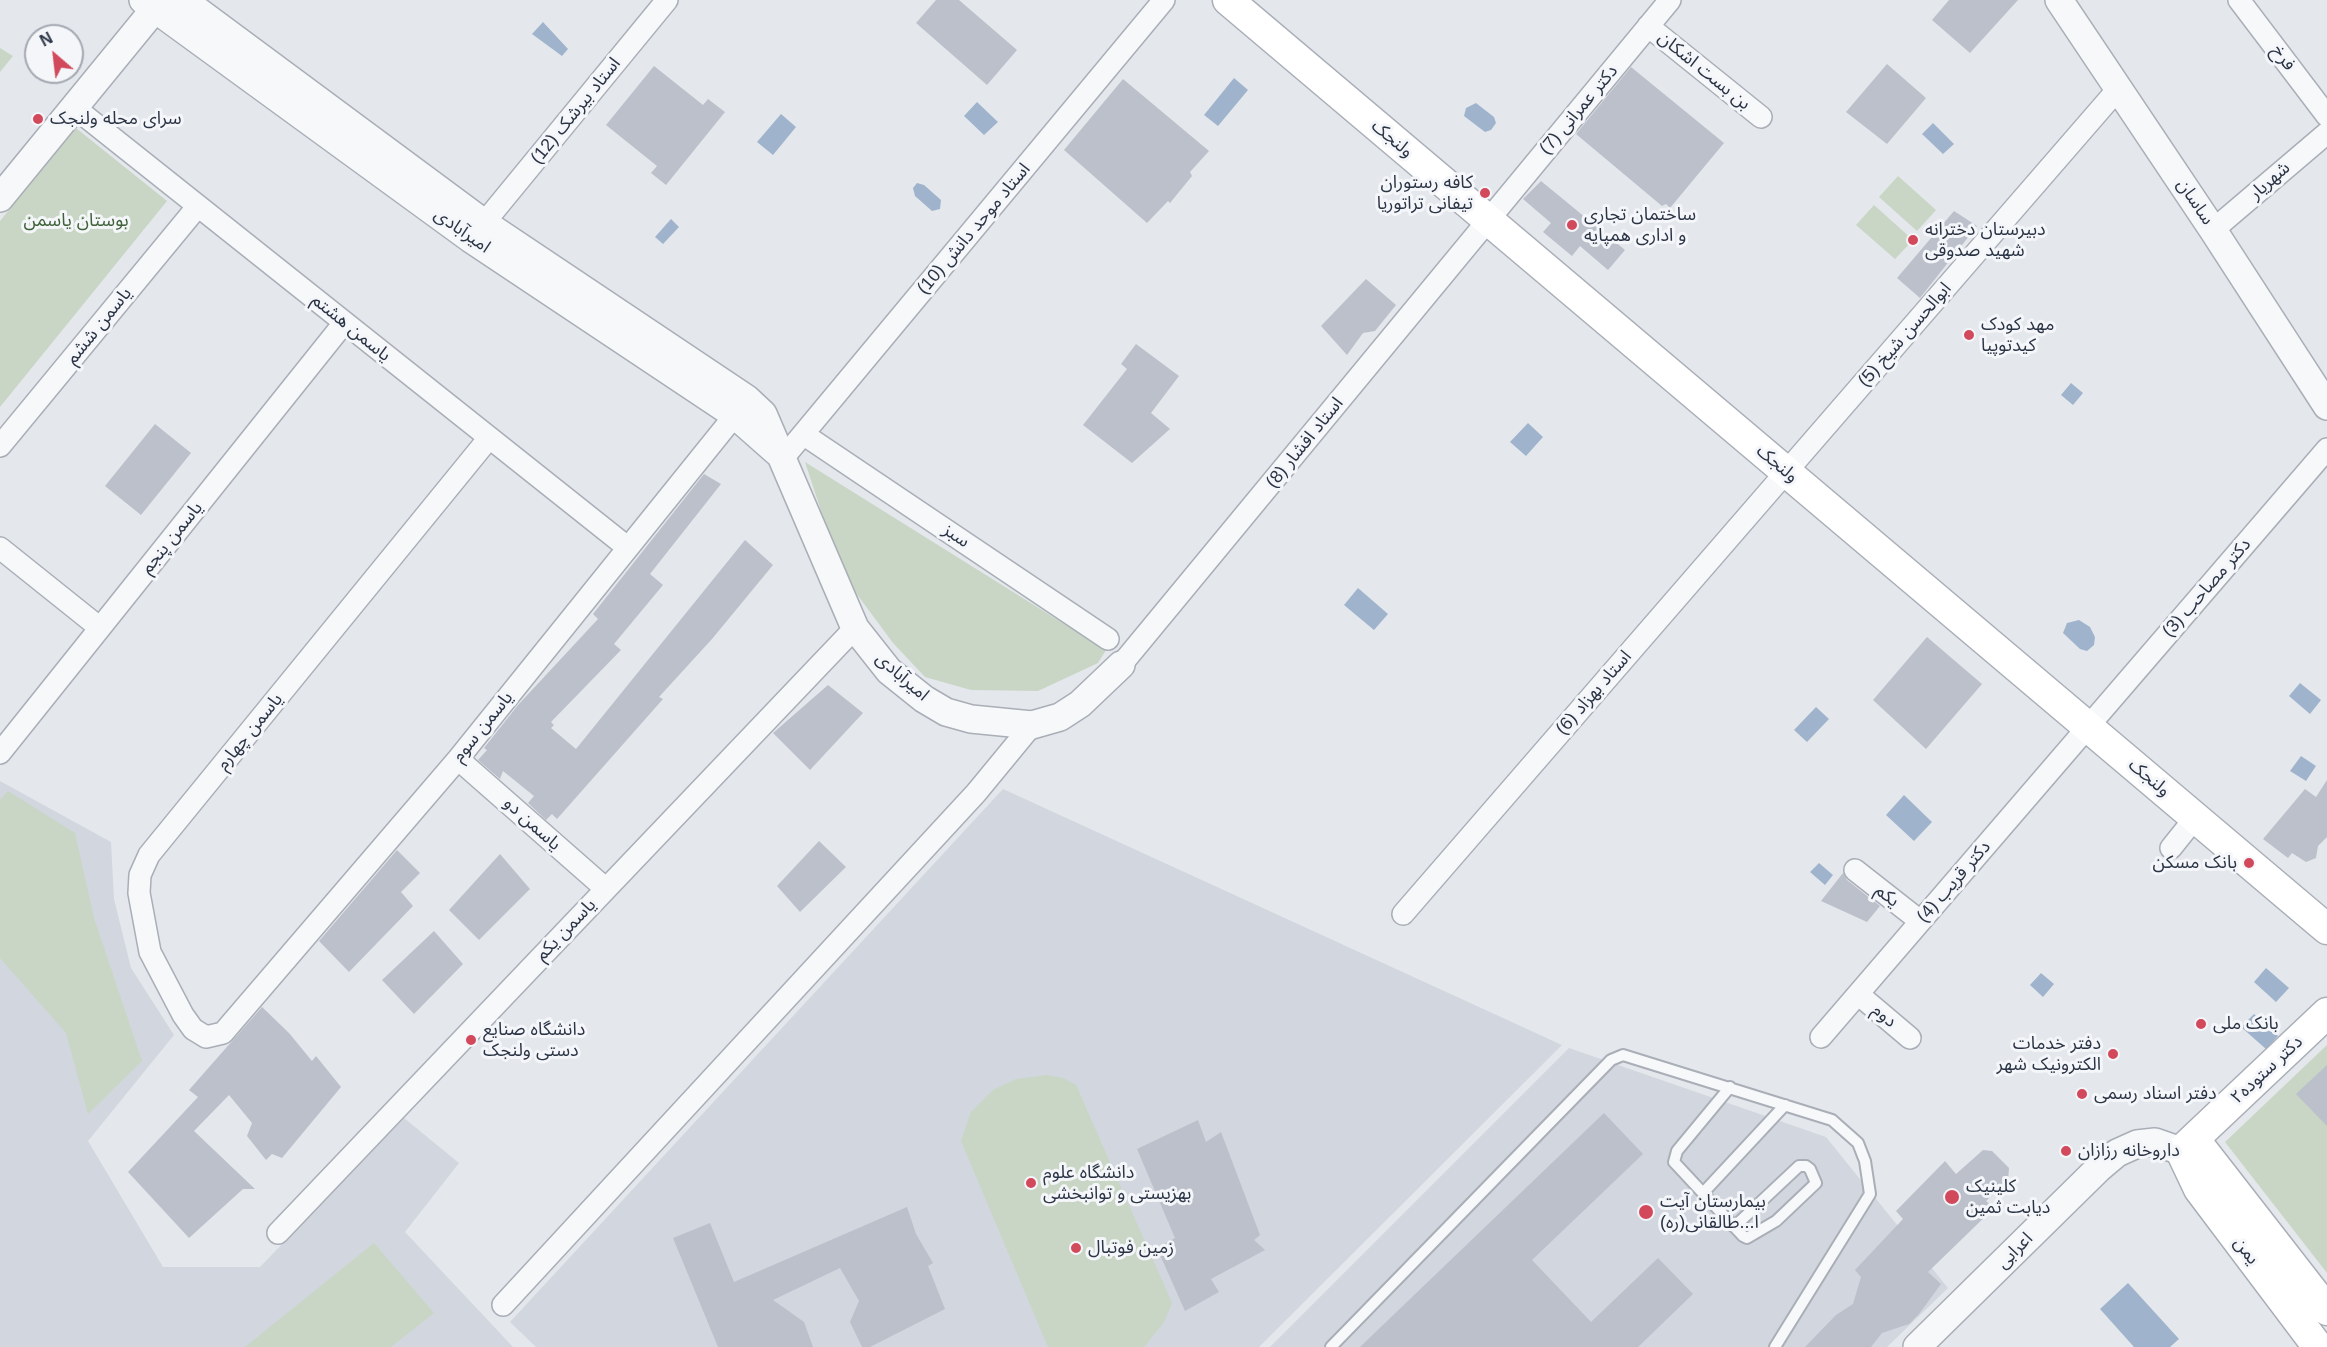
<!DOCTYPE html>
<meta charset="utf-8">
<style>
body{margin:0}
#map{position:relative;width:2327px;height:1347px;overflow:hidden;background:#e4e7ec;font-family:Arial,sans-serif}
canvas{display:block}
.north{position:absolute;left:24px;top:24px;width:60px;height:60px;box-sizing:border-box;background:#f4f6f9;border:2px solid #a4a8b1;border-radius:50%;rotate:332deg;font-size:16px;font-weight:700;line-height:24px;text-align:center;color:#2b3445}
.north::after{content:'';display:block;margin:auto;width:21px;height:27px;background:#d1495b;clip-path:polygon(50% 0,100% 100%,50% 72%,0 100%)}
</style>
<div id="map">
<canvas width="2327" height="1347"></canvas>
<div class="north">N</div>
</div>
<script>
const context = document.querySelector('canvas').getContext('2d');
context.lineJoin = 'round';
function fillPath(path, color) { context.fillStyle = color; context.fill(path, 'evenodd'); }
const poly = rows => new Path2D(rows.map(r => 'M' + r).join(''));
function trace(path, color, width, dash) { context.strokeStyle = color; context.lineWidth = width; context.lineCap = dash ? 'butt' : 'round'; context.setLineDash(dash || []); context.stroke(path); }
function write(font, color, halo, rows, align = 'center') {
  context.font = font + ' Arial,"Noto Sans Arabic",sans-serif'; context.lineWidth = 6; context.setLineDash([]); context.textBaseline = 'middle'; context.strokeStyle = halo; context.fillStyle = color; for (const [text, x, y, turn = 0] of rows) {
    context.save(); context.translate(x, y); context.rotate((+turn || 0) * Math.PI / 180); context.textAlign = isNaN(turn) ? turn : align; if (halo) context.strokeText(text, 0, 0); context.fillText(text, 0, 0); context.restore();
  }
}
fillPath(poly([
 [0,781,111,842,114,899,131,968,174,1035,88,1141,163,1267,260,1267,404,1118,459,1163,405,1232,513,1347,0,1347],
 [1003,789,1562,1045,1259,1347,536,1347,510,1322],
 [1569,1048,1826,1137,1948,1288,1887,1347,1270,1347]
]), '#d2d6de');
fillPath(poly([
 [0,48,13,56,0,72],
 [76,128,167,201,0,407,0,221],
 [1898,176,1936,210,1917,231,1879,197],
 [1874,205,1913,240,1895,259,1856,225],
 [805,462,1106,650,1098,663,1038,691,971,690,925,677,893,643,856,593,829,535],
 [8,791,75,833,94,918,142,1061,88,1114,66,1033,0,958,0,800],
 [2327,1045,2327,1273,2225,1142],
 [1047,1075,1063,1078,1076,1085,1172,1303,1164,1322,1144,1347,1048,1347,961,1141,971,1112,993,1090,1016,1079],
 [374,1243,434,1313,391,1347,245,1347]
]), '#c9d6c5');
fillPath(poly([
 [543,22,568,49,562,56,532,34],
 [1234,78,1248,90,1218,126,1204,115],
 [977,102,998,122,984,135,964,116],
 [1476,103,1494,117,1496,123,1491,130,1485,132,1464,116,1466,108],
 [781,114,796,127,773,155,757,142],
 [1933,123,1954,144,1943,154,1922,134],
 [917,183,924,185,941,200,940,209,932,211,915,196,913,188],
 [671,219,679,227,663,244,655,237],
 [2071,383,2083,393,2073,405,2061,395],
 [1528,423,1543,437,1526,456,1510,442],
 [1358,588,1388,614,1374,630,1344,605],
 [2079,620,2090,627,2095,637,2094,645,2087,651,2080,649,2063,633,2067,623],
 [2300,683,2321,700,2310,714,2289,696],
 [1816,707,1829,719,1807,742,1794,730],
 [2301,756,2316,766,2306,781,2290,771],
 [1904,795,1932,822,1914,841,1886,815],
 [1819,863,1833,875,1825,885,1810,872],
 [2266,968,2289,988,2276,1002,2254,982],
 [2041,973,2054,984,2043,997,2030,985],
 [2254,1014,2278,1036,2266,1049,2241,1027],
 [2128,1283,2179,1339,2170,1347,2134,1347,2100,1309]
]), '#9fb4cc');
fillPath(poly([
 [936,0,959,0,1017,50,987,85,916,23],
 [1949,0,2018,0,1970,53,1932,20],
 [1887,64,1926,98,1887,144,1846,112],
 [654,66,703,105,708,99,725,112,666,185,651,173,657,166,606,125],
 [1631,67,1724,143,1670,208,1666,204,1662,206,1576,134],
 [1123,79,1209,151,1190,172,1192,176,1170,203,1168,201,1147,223,1064,150],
 [1541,181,1625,250,1608,270,1580,246,1572,256,1543,232,1551,223,1523,199],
 [1954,211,1977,226,1920,298,1897,278],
 [1366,279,1396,305,1375,331,1363,333,1347,355,1321,326],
 [1136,344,1179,376,1151,413,1170,429,1132,463,1083,425,1127,369,1121,364],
 [155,424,191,453,141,515,105,486],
 [704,474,721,484,650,574,663,585,614,644,621,650,551,722,554,725,551,728,576,749,745,540,773,565,712,639,659,697,663,699,557,819,552,814,546,820,528,803,534,796,503,771,500,779,478,760,487,750,484,748,518,705,598,619,593,614],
 [1927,637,1982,684,1926,749,1873,700],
 [828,685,863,713,810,770,773,733],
 [2327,780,2327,837,2318,846,2316,858,2306,862,2292,853,2288,858,2263,839,2305,789,2316,797],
 [819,841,846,867,800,912,777,886],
 [397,850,420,873,401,892,413,906,349,972,319,941],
 [500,854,530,889,479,940,449,910],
 [1843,873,1847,880,1880,906,1867,922,1821,901],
 [434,931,463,964,414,1014,382,980],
 [262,1007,289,1033,312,1061,316,1056,341,1087,282,1158,272,1154,266,1160,247,1136,252,1123,229,1095,194,1131,255,1189,243,1189,189,1238,128,1172,198,1097,189,1090],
 [2327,1065,2327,1126,2296,1094],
 [1604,1113,1643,1154,1532,1260,1591,1322,1658,1258,1693,1294,1638,1347,1360,1347],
 [1198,1120,1206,1142,1221,1132,1260,1235,1254,1240,1265,1250,1211,1279,1219,1292,1185,1311,1157,1248,1175,1238,1137,1149],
 [1983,1150,1992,1151,2009,1168,2008,1181,1986,1201,1994,1208,1928,1272,1941,1284,1919,1314,1909,1324,1882,1333,1871,1347,1805,1347,1836,1315,1853,1304,1861,1277,1855,1270,1903,1219,1896,1211,1945,1161,1956,1174],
 [907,1207,916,1234,933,1263,928,1266,945,1309,870,1347,862,1347,850,1322,859,1301,840,1268,773,1300,804,1322,813,1347,718,1347,673,1238,710,1223,734,1282]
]), '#bbc0ca');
const service = poly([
 [1730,1087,1677,1151,1674,1162,1743,1236,1747,1238,1776,1221,1816,1183,1810,1169,1806,1166,1799,1166,1734,1227],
 [1703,1193,1785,1105],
 [1331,1347,1611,1060,1623,1055,1832,1120,1858,1143,1865,1161,1870,1194,1775,1347]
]);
const minor = poly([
 [2239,0,2327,116],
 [1648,26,1761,117],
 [75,108,627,547],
 [484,223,667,0],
 [2213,230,2327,133],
 [803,434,1108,639],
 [489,438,149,855,140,875,139,893,150,952,183,1015,193,1029,206,1037,223,1033,458,759,735,415],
 [0,446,198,206],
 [784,457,1164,0],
 [0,548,100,628],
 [1121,665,1670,0],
 [0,753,344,323],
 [458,759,606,889],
 [2171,848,2195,818],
 [1855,870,1920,921],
 [1403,914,2118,89],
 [1858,994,1910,1038],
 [1821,1037,2327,449],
 [278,1233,855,628],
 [503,1305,976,793,1032,725]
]);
const tertiary = poly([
 [143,0,471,239,735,415,777,452],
 [183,0,484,223,747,399,763,414,855,628,889,671,924,699,946,712,971,719,1032,725,1060,717,1080,704,1121,665],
 [2059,0,2213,230,2327,406],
 [0,198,162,0],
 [1917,1347,2098,1169,2117,1153,2137,1144,2155,1142,2181,1151]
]);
const secondary = poly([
 [1228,0,2327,929],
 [2194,1139,2327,1310],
 [2318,1347,2199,1189,2181,1151,2327,1013]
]);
trace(service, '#a9aeb7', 14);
trace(minor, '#a9aeb7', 24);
trace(tertiary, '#a9aeb7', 30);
trace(secondary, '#a9aeb7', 33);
trace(service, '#f7f8fa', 10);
trace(minor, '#f7f8fa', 21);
trace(tertiary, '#f7f8fa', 27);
trace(secondary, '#fff', 30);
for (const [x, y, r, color] of [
 [38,119,6,"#d1495b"],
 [1485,193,6,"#d1495b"],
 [1572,225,6,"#d1495b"],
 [1913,240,6,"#d1495b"],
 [1969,335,6,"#d1495b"],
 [2249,863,6,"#d1495b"],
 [2201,1024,6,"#d1495b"],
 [471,1040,6,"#d1495b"],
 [2113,1054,6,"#d1495b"],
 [2082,1094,6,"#d1495b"],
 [2066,1151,6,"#d1495b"],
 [1031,1183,6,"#d1495b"],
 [1952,1197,8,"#d1495b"],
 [1646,1212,8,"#d1495b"],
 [1076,1248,6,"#d1495b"]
]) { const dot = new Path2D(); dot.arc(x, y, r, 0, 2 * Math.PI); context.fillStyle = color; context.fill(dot); trace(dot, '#f4f6f9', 2); }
write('18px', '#2b3445', '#f4f6f9', [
 ["فرخ",2283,58,53],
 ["بن بست اشکان",1704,71,39],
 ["دکتر عمرانی (7)",1579,110,-50],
 ["استاد بیرشک (12)",576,111,-51],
 ["ولنجک",1392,139,40],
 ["شهریار",2270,181,-41],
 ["ساسان",2195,202,56],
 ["استاد موحد دانش (10)",974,229,-50],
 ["امیرآبادی",462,231,35],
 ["یاسمن ششم",99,326,-51],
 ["یاسمن هشتم",351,328,39],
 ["ابوالحسن شیخ (5)",1905,335,-49],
 ["استاد افشار (8)",1305,443,-51],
 ["ولنجک",1777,464,40],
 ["سبز",956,536,34],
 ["یاسمن پنجم",172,538,-51],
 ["دکتر مصاحب (3)",2207,588,-49],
 ["امیرآبادی",902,677,41],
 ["استاد بهزاد (6)",1594,693,-49],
 ["یاسمن سوم",483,727,-51],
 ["یاسمن چهارم",250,732,-51],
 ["ولنجک",2149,778,40],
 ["یاسمن دو",532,824,42],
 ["دکتر قریب (4)",1954,882,-49],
 ["یکم",1887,896,38],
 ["یاسمن یکم",566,930,-46],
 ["دوم",1884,1016,40],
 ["دکتر ستوده۲",2267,1070,-43],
 ["اعرابی",2015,1251,-45],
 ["یمن",2246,1251,53]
]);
write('18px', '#2b3445', '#f4f6f9', [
 ["سرای محله ولنجک",50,119],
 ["کافه رستوران",1473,183,"right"],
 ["تیفانی تراتوریا",1473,204,"right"],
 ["ساختمان تجاری",1584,215],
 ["و اداری همپایه",1584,236],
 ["دبیرستان دخترانه",1925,230],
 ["شهید صدوقی",1925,251],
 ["مهد کودک",1981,325],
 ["کیدتوپیا",1981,346],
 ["بانک مسکن",2237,863,"right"],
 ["بانک ملی",2213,1024],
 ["دانشگاه صنایع",483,1030],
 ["دستى ولنجک",483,1051],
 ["دفتر خدمات",2101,1044,"right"],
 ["الکترونیک شهر",2101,1065,"right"],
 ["دفتر اسناد رسمی",2094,1094],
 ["داروخانه رزازان",2078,1151],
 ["دانشگاه علوم",1043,1173],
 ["بهزیستی و توانبخشی",1043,1194],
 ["کلینیک",1966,1187],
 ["دیابت ثمین",1966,1208],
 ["بیمارستان آیت",1660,1202],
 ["ا...طالقانی(ره)",1660,1223],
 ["زمین فوتبال",1088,1248]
], 'left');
write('18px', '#3f6138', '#f4f6f9', [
 ["بوستان یاسمن",76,221]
]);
</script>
